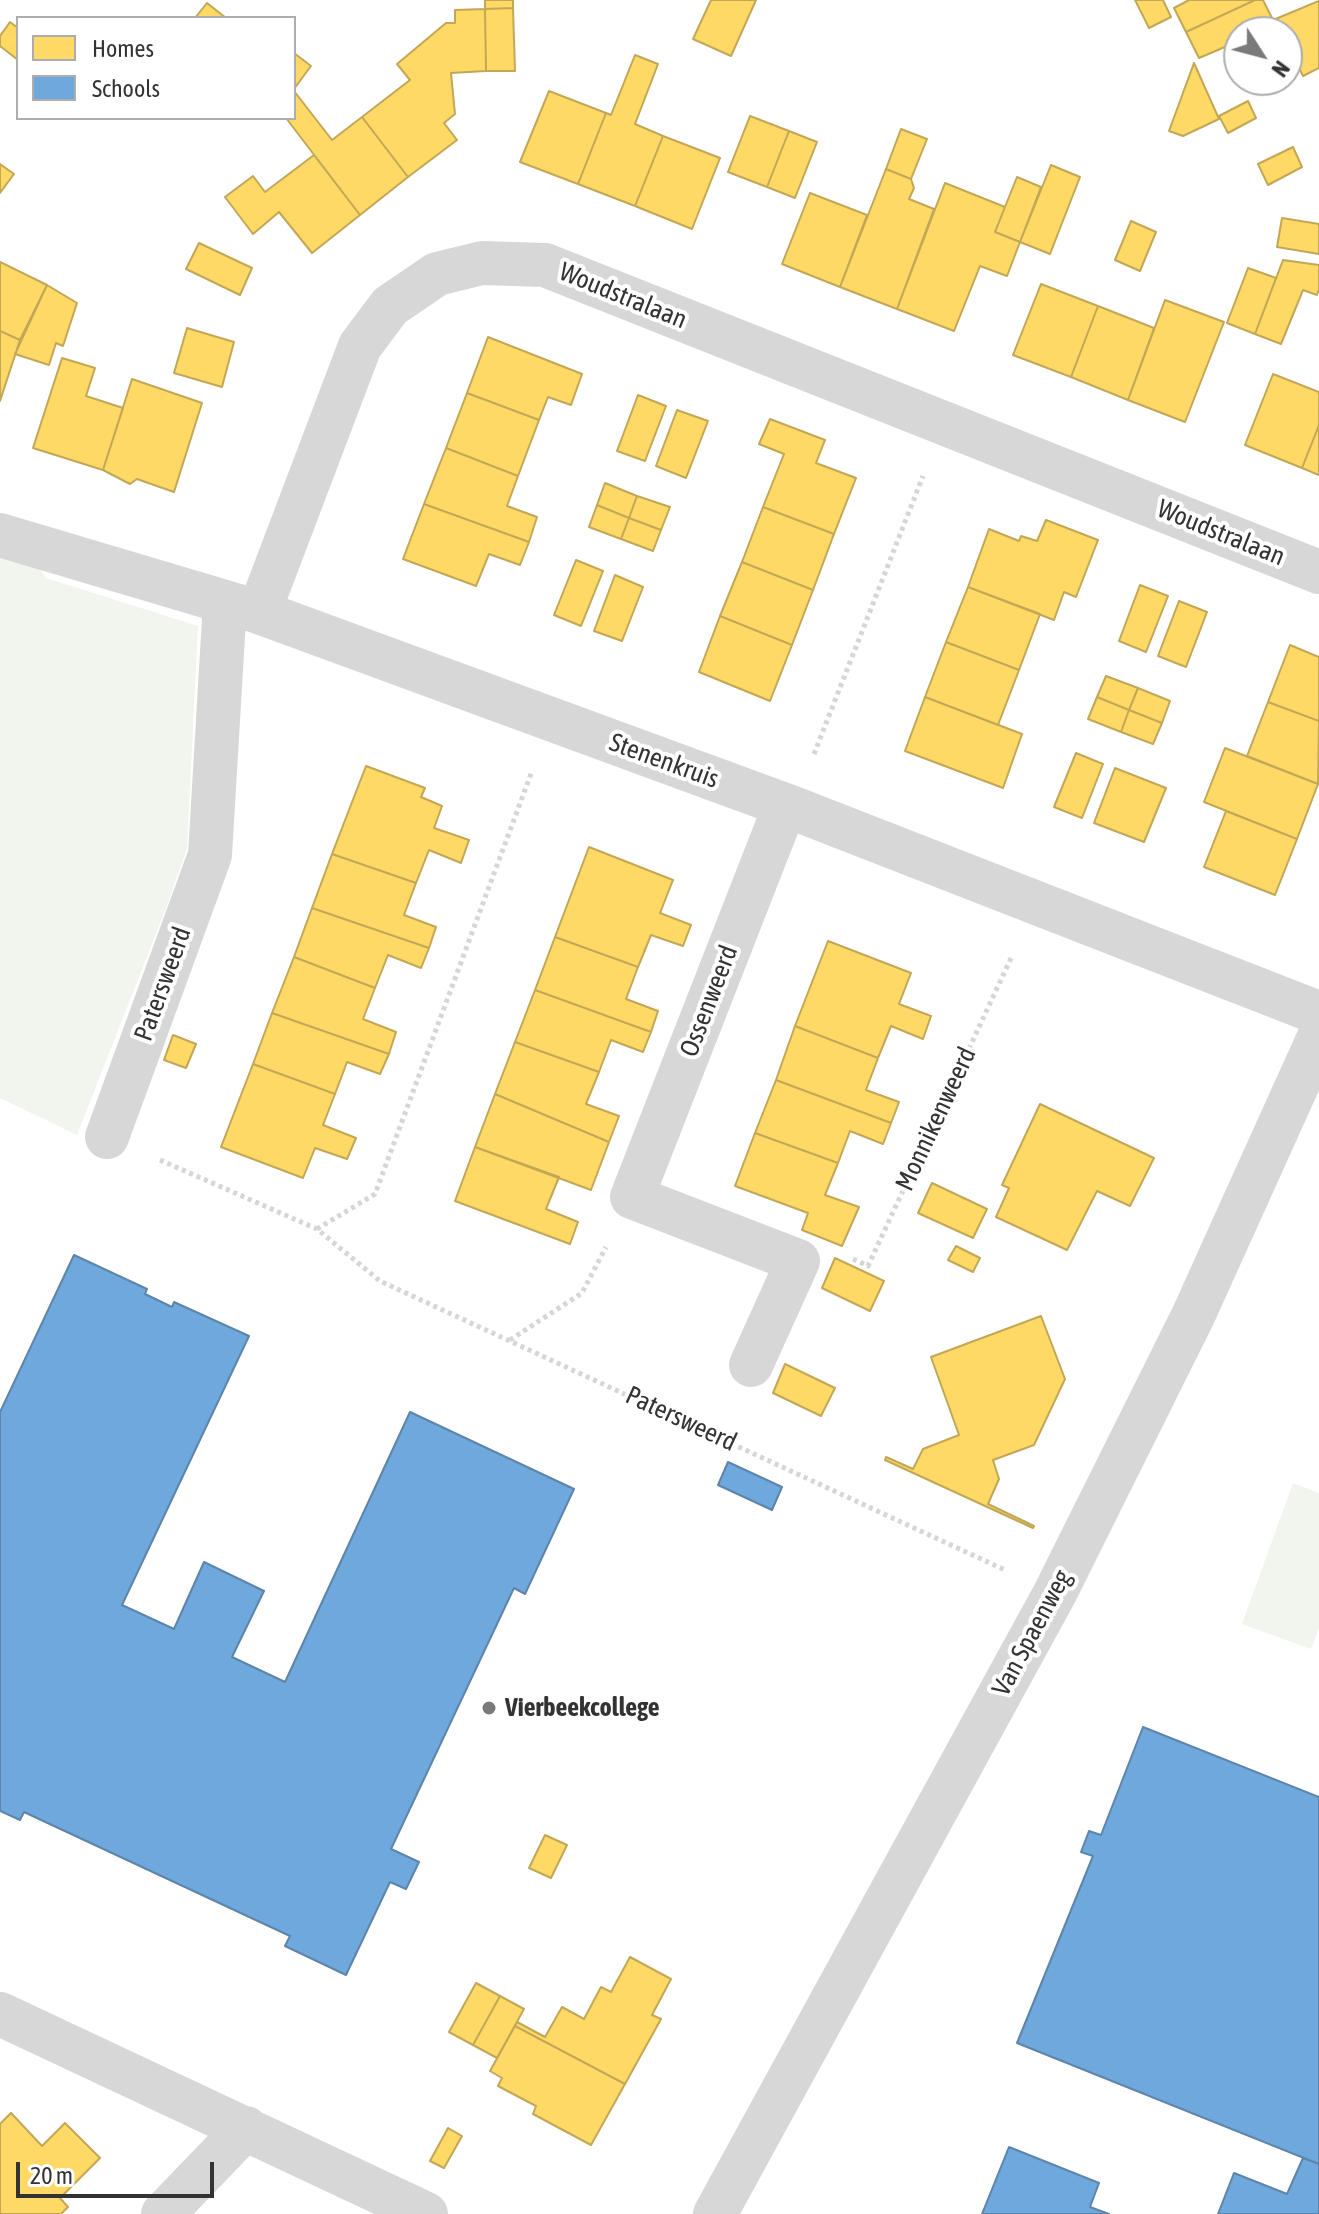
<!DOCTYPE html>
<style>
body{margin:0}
#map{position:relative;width:1319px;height:2214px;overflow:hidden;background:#fff;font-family:"Asap Condensed",sans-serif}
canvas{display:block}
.legend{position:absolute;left:16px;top:16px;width:280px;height:104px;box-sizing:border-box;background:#fff;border:2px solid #adadad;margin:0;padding:10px 14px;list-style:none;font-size:24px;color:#333}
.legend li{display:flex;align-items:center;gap:16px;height:40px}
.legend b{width:40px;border:2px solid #adadad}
.north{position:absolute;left:1223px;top:16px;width:80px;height:80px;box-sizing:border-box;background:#fff;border:2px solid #adadad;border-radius:50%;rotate:126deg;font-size:22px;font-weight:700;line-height:32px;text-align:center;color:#333}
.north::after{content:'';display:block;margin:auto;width:28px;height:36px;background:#7a7a7a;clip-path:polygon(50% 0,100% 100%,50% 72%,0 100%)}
.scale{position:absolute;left:16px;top:2162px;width:198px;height:36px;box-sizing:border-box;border:4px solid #333;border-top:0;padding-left:10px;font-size:24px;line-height:28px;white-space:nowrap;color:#333;-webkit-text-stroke:6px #fff;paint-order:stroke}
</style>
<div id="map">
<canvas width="1319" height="2214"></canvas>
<ul class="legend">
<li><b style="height:22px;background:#ffd966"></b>Homes</li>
<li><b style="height:22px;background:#6fa8dc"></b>Schools</li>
</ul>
<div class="north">N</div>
<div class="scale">20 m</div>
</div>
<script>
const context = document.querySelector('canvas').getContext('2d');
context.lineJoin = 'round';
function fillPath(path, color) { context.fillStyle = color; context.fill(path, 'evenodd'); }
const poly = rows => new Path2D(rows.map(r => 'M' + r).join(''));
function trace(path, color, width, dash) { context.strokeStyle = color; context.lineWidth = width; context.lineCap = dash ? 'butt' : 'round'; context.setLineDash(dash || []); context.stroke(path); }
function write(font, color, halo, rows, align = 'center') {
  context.font = font + ' "Asap Condensed",sans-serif'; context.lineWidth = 8; context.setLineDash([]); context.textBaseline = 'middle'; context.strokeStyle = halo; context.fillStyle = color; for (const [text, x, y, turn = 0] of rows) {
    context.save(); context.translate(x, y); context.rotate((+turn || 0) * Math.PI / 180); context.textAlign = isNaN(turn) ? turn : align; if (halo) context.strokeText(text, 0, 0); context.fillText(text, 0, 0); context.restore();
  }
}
fillPath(poly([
 [0,556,37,565,46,578,198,626,187,848,166,908,77,1135,0,1098],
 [1293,1483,1319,1493,1319,1628,1311,1649,1242,1624]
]), '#f1f5ed');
const homes = poly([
 [485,0,513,0,513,8,485,9,485,0],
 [711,0,756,0,731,56,693,39,711,0],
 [1135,0,1163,0,1171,17,1149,28,1135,0],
 [1189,0,1255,0,1186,32,1174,8,1189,0],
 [1255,0,1263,0,1273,20,1319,1,1319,68,1303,76,1290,49,1287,51,1287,32,1239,32,1239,41,1199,58,1186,32,1255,0],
 [207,3,226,18,195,18,207,3],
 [513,8,515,71,486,71,485,9,513,8],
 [485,9,486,71,451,73,455,114,444,123,457,140,408,177,362,117,410,80,397,64,446,23,455,23,455,10,485,9],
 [10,22,18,28,18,60,0,46,0,36,10,22],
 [294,53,311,66,294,89,294,53],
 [635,55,658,64,635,124,663,136,635,206,578,184,606,113,611,115,635,55],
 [1194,63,1219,119,1183,136,1169,131,1194,63],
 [294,91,332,140,362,117,408,177,360,215,286,118,294,118,294,91],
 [549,91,606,113,578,184,520,162,549,91],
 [1248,101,1256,118,1228,133,1219,116,1248,101],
 [750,116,789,131,767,187,728,172,750,116],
 [901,129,927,139,911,179,886,169,901,129],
 [789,131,817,142,795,198,767,187,789,131],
 [663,136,720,158,692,229,635,206,663,136],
 [1293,147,1302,167,1268,185,1258,164,1293,147],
 [314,155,360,215,312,253,279,212,253,234,225,197,253,176,265,192,314,155],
 [0,164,14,174,0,193,0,164],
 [1051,165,1080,177,1050,254,1020,242,1051,165],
 [886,169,911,179,914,188,909,199,934,209,897,309,840,287,886,169],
 [1017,177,1041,187,1020,242,995,232,1017,177],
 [945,183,1005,207,995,232,1020,242,1007,276,980,266,954,331,897,309,945,183],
 [810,193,867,215,840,287,782,264,810,193],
 [1282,218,1319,224,1319,254,1277,247,1282,218],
 [1131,221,1156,232,1140,271,1115,260,1131,221],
 [199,243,252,268,240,295,186,269,199,243],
 [1283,260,1319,265,1319,289,1317,295,1303,290,1281,344,1255,334,1283,260],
 [0,262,47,285,20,340,0,331,0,262],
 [1248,268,1276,278,1255,334,1227,323,1248,268],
 [1041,284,1098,306,1071,377,1013,355,1041,284],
 [47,285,77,303,63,346,56,343,49,365,15,354,47,285],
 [1165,300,1224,322,1185,422,1128,400,1165,300],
 [1098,306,1154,328,1128,400,1071,377,1098,306],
 [187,328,234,342,222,387,174,373,187,328],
 [0,331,20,340,0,401,0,331],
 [488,337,582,374,571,405,548,397,539,420,467,393,488,337],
 [62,358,95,368,86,396,123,408,103,470,33,448,62,358],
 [1273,374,1319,392,1319,425,1302,468,1245,445,1273,374],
 [132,379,202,403,174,492,137,479,130,484,103,470,132,379],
 [467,393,539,420,518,476,446,448,467,393],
 [638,395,666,406,645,461,617,451,638,395],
 [677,410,708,421,686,478,656,466,677,410],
 [770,419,825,440,816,463,856,478,834,534,763,507,784,454,759,444,770,419],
 [1319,425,1319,475,1302,468,1319,425],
 [446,448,518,476,507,506,537,517,529,542,424,504,446,448],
 [605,483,637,496,629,518,597,505,605,483],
 [637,496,670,507,661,530,629,518,637,496],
 [424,504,529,542,520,565,489,554,476,586,403,559,424,504],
 [597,505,629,518,621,539,589,527,597,505],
 [763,507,834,534,813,590,742,562,763,507],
 [629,518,661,530,653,551,621,539,629,518],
 [1046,520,1098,540,1076,597,1064,592,1054,620,968,587,989,529,1019,541,1021,536,1037,541,1046,520],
 [576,560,603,571,581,626,554,615,576,560],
 [742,562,813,590,792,645,720,616,742,562],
 [615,575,643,587,622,641,594,631,615,575],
 [1140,585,1168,596,1146,652,1119,641,1140,585],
 [968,587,1040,614,1019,670,946,642,968,587],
 [1179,601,1207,612,1186,667,1158,656,1179,601],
 [720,616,792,645,770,701,699,672,720,616],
 [946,642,1019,670,998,725,925,697,946,642],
 [1290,645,1319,657,1319,721,1268,702,1290,645],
 [1106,676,1138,688,1129,710,1097,697,1106,676],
 [1138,688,1170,701,1162,723,1129,710,1138,688],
 [925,697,1022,734,1003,788,905,751,925,697],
 [1097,697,1129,710,1121,732,1088,719,1097,697],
 [1268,702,1319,721,1318,784,1247,756,1268,702],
 [1129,710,1162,723,1153,744,1121,732,1129,710],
 [1225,748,1318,784,1297,839,1204,802,1225,748],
 [1076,753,1103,764,1082,818,1054,807,1076,753],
 [366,766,425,788,421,797,442,806,434,828,469,840,461,863,429,850,416,883,332,854,366,766],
 [1115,768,1166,788,1144,842,1094,823,1115,768],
 [1226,811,1297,839,1275,895,1204,867,1226,811],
 [589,847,673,880,660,913,691,925,683,946,651,935,638,967,555,937,589,847],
 [332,854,416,883,404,915,436,927,429,948,312,908,332,854],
 [312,908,429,948,421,968,388,955,375,988,294,957,312,908],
 [555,937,638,967,626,999,658,1011,651,1032,535,990,555,937],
 [828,941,911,973,899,1004,931,1016,923,1039,891,1026,878,1058,795,1026,828,941],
 [294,957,375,988,363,1019,396,1032,389,1054,272,1013,294,957],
 [535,990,651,1032,643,1052,611,1040,599,1072,515,1042,535,990],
 [272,1013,389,1054,380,1074,347,1062,335,1094,253,1064,272,1013],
 [795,1026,878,1058,866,1090,899,1102,891,1123,776,1080,795,1026],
 [173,1035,196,1044,186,1068,164,1060,173,1035],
 [515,1042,599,1072,586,1104,619,1116,609,1142,495,1094,515,1042],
 [253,1064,335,1094,323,1125,356,1138,347,1159,315,1148,303,1178,221,1147,253,1064],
 [776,1080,891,1123,883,1144,850,1131,838,1163,755,1133,776,1080],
 [495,1094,609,1142,591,1190,475,1147,495,1094],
 [1040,1104,1154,1158,1130,1206,1097,1191,1067,1250,996,1217,1009,1188,1002,1185,1040,1104],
 [755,1133,838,1163,825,1195,859,1207,842,1246,802,1230,808,1213,735,1186,755,1133],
 [475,1147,559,1177,546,1209,578,1222,570,1244,455,1201,475,1147],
 [932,1183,987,1209,973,1238,918,1213,932,1183],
 [956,1246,980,1258,973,1272,948,1260,956,1246],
 [835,1258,884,1281,870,1311,822,1288,835,1258],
 [1041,1316,1065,1379,1034,1445,993,1460,999,1479,988,1504,1034,1526,1033,1528,885,1460,886,1457,913,1469,923,1449,959,1435,931,1357,1041,1316],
 [785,1364,835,1388,821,1416,773,1393,785,1364],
 [545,1835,567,1845,551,1878,529,1868,545,1835],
 [630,1957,671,1979,652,2015,661,2019,625,2084,515,2026,517,2022,545,2037,562,2007,584,2019,601,1987,611,1992,630,1957],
 [476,1983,500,1996,473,2045,449,2032,476,1983],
 [500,1996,524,2009,497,2058,473,2045,500,1996],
 [515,2026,625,2084,591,2145,533,2114,536,2106,498,2086,502,2078,490,2071,515,2026],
 [11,2113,42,2146,65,2123,100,2158,60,2198,68,2207,61,2214,0,2214,0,2124,11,2113],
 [448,2128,462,2136,444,2168,430,2161,448,2128]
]);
fillPath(homes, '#ffd966');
trace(homes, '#c2a757', 2);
const schools = poly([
 [74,1255,147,1289,145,1294,172,1307,174,1302,249,1336,122,1605,174,1629,204,1562,264,1591,232,1657,285,1682,410,1412,574,1489,525,1594,514,1588,391,1849,419,1862,406,1889,390,1882,346,1975,285,1946,290,1936,24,1812,20,1820,0,1811,0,1412,74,1255],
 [728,1462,782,1487,772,1510,718,1485,728,1462],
 [1143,1727,1319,1797,1319,2164,1017,2043,1093,1856,1081,1852,1089,1831,1101,1835,1143,1727],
 [1009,2147,1099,2183,1090,2207,1109,2214,982,2214,1009,2147],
 [1303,2158,1319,2164,1319,2214,1218,2214,1234,2173,1287,2194,1303,2158]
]);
fillPath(schools, '#6fa8dc');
trace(schools, '#5d85a9', 2);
trace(poly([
 [814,754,923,476],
 [160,1160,317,1229,380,1281,1005,1570],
 [317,1229,375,1194,532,771],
 [853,1259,868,1266,1012,956],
 [510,1340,582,1293,606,1247]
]), '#d6d6d6', 5, [4, 4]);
trace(poly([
 [0,535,259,612,793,808,1319,1013],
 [259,612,360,346,390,306,437,274,482,263,545,265,1319,572],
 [107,1137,210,855,225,602],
 [751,1365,798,1261,632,1197,785,806],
 [0,2014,426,2214],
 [163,2214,246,2128],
 [715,2214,1055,1593,1193,1316,1319,1037]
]), '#d7d7d7', 44);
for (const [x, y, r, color] of [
 [489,1708,8,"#7a7a7a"]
]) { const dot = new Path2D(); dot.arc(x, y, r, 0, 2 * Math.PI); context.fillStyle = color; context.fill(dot); trace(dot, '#fff', 3); }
write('26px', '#333', '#fff', [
 ["Woudstralaan",623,296,22],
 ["Woudstralaan",1221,533,22],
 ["Stenenkruis",664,761,20],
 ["Patersweerd",163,984,-70],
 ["Ossenweerd",709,1001,-69],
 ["Monnikenweerd",936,1119,-65],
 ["Patersweerd",681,1419,25],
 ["Van Spaenweg",1032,1633,-62]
]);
write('bold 26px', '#333', '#fff', [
 ["Vierbeekcollege",505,1708]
], 'left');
</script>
